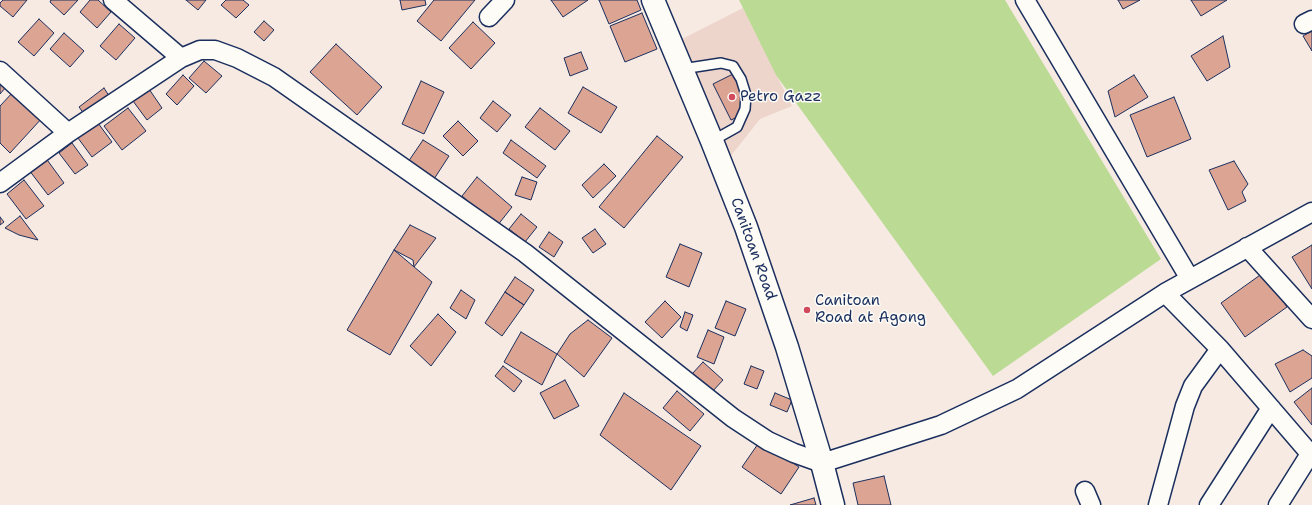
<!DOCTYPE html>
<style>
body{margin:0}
canvas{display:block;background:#f6eae3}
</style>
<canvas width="1312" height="505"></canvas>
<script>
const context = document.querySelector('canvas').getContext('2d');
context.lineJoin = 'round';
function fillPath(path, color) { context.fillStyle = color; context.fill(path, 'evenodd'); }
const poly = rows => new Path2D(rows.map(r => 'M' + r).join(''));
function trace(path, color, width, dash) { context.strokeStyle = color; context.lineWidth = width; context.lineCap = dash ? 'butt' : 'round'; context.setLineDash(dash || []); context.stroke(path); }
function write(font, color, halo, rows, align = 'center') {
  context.font = font + ' "Shantell Sans",sans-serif'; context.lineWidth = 3; context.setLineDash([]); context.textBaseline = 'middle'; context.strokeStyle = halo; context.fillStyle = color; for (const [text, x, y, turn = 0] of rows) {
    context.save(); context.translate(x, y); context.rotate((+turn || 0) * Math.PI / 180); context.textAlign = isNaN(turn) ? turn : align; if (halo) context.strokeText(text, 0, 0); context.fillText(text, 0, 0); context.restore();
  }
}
fillPath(poly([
 [743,8,792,106,760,119,730,157,682,39]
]), '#eed5cb');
fillPath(poly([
 [739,0,1005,0,1161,259,993,376,776,75]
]), '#bbdb94');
const building = poly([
 [3,0,27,0,13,17,0,6,0,3,3,0],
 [51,0,78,0,64,15,50,2,51,0],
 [90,0,98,0,111,12,97,28,80,12,90,0],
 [186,0,206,0,198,10,186,0],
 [226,0,243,0,249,5,236,18,221,5,226,0],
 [400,0,425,0,426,5,402,10,400,0],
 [434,0,475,0,441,41,417,21,434,0],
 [551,0,588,0,563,17,551,0],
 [599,0,637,0,641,10,609,24,599,0],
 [1118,0,1140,0,1123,9,1118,0],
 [1191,0,1227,0,1201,16,1191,0],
 [642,13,657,49,625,62,610,26,642,13],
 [39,19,54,33,34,56,18,42,39,19],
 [264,21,274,30,264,41,254,32,264,21],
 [473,22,495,43,471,69,449,48,473,22],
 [119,24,135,38,116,60,100,46,119,24],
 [1312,31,1312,51,1303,36,1312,31],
 [64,33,84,51,70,67,50,49,64,33],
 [1223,36,1230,67,1207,81,1191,56,1223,36],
 [336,44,382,87,357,115,310,72,336,44],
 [581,52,588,69,570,76,564,58,581,52],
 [204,61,222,76,206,93,189,78,204,61],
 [733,74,750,111,731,120,713,84,733,74],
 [183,75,194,86,177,105,166,94,183,75],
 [1134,75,1148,97,1115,117,1108,91,1134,75],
 [0,81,6,87,0,94,0,81],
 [421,81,444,92,424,134,402,124,421,81],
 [583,87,617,107,601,133,568,113,583,87],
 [104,88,111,99,87,118,79,107,104,88],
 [149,89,162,108,147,120,133,101,149,89],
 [14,91,43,117,10,153,0,143,0,106,14,91],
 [1174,97,1191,139,1147,157,1130,115,1174,97],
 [493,101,511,115,497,132,480,118,493,101],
 [128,108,146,131,122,150,104,126,128,108],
 [540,108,570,131,555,150,525,127,540,108],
 [95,119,112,142,92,157,75,134,95,119],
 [458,121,478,141,463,156,443,136,458,121],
 [657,136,683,157,624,228,599,207,657,136],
 [423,140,449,156,434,179,408,162,423,140],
 [511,140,546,166,537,178,503,153,511,140],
 [72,143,88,165,75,174,59,153,72,143],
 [45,157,64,183,48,195,29,170,45,157],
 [1234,161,1248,184,1242,192,1246,201,1228,210,1209,170,1234,161],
 [604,164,616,176,593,198,582,185,604,164],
 [477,177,512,207,497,226,462,196,477,177],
 [522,177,537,182,531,200,515,195,522,177],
 [24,180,44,206,26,219,7,194,24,180],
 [521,214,537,227,525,242,509,229,521,214],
 [20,216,38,240,19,235,5,228,20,216],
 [0,217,4,222,0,225,0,217],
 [410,225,436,238,414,267,413,260,394,250,410,225],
 [595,229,606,244,593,253,582,238,595,229],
 [549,232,563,242,554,257,539,247,549,232],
 [680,244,702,253,689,287,666,277,680,244],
 [1312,245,1312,289,1292,257,1312,245],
 [394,250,432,282,390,355,347,330,394,250],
 [1263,273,1287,307,1245,337,1221,303,1263,273],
 [515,277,534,290,524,305,505,292,515,277],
 [461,290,475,300,466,319,450,308,461,290],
 [505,292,524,305,502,336,485,323,505,292],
 [665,301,681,317,662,338,645,322,665,301],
 [726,301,746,309,735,336,715,328,726,301],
 [685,312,693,315,687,331,680,327,685,312],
 [438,314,456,332,431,366,410,346,438,314],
 [588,320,612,338,584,377,557,354,570,334,588,320],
 [708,330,724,337,714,364,697,357,708,330],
 [521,332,557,354,542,385,504,362,521,332],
 [1303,350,1312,356,1312,378,1290,392,1275,364,1303,350],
 [703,362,723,380,712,392,692,374,703,362],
 [503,366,522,381,514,392,495,376,503,366],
 [751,366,764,371,757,389,744,384,751,366],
 [565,380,579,406,554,419,540,393,565,380],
 [1312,388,1312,425,1294,402,1312,388],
 [677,391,704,414,690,431,663,408,677,391],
 [624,393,701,446,671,490,600,435,624,393],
 [775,393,792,400,787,412,770,405,775,393],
 [760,441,799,467,781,494,742,467,760,441],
 [884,476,891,505,858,505,853,483,884,476],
 [814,498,816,505,790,505,814,498]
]);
fillPath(building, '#dba493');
trace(building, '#1b2f5e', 1);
const service = poly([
 [682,69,721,63,733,66,741,79,746,95,745,109,737,127,712,141]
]);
const minor = poly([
 [113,0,181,58],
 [1025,0,1190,279],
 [489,17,505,0],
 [1304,24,1312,20],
 [0,71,68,133],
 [0,183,68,133,181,58,200,50,215,50,237,58,274,77,525,253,733,418,768,441,794,453,822,463,941,425,1017,389,1165,293,1312,212],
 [1247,247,1312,319],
 [1165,293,1220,349,1312,456],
 [1085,491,1091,505],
 [1158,505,1185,406,1193,386,1220,349],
 [1209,505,1271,408],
 [1278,505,1310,454]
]);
const primary = poly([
 [653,0,712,141,746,227,787,347,822,463,833,505]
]);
trace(service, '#1b2f5e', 12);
trace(minor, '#1b2f5e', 21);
trace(primary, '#1b2f5e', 25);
trace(service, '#fdfcf7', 9);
trace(minor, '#fdfcf7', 18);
trace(primary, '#fdfcf7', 22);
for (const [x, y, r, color] of [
 [732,97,4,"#d1495b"],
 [807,310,4,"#d1495b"]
]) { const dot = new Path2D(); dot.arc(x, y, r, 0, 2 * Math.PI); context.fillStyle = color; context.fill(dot); trace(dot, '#fdfcf7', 1.5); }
write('15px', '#1b2f5e', '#fdfcf7', [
 ["Petro Gazz",740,97],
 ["Canitoan",815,301],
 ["Road at Agong",815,318]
], 'left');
write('15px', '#1b2f5e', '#fdfcf7', [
 ["Canitoan Road",753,249,70]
]);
</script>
